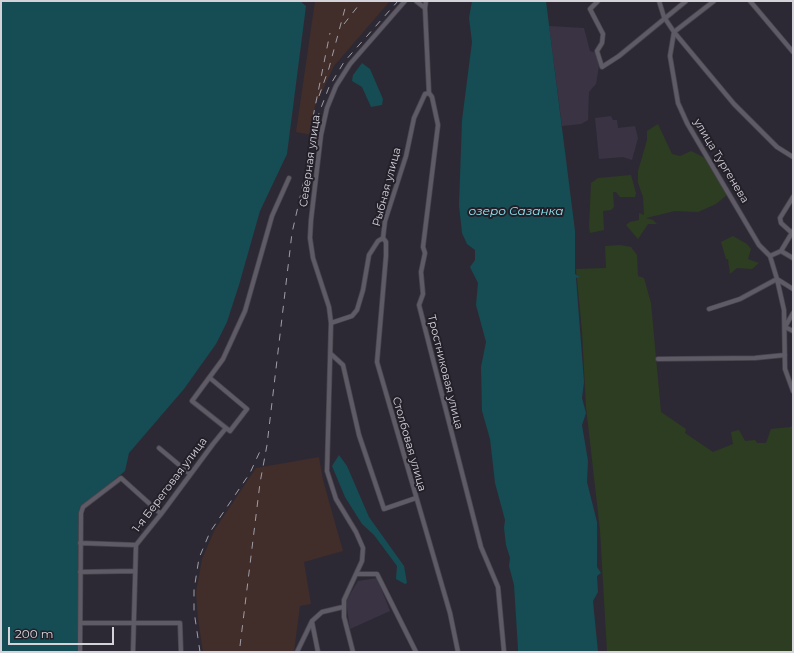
<!DOCTYPE html>
<meta charset="utf-8">
<style>
body{margin:0}
#map{position:relative;width:794px;height:653px;overflow:hidden;background:#2d2934;font-family:Montserrat,sans-serif}
canvas{display:block}
.frame{position:absolute;inset:0;border:2px solid #d5d3da;pointer-events:none}
.scale{position:absolute;left:8px;top:627px;width:106px;height:18px;box-sizing:border-box;border:2px solid #d5d3da;border-top:0;padding-left:5px;font-size:12px;line-height:14px;white-space:nowrap;color:#d5d3da;-webkit-text-stroke:3px #24202a;paint-order:stroke}
</style>
<div id="map">
<canvas width="794" height="653"></canvas>
<div class="frame"></div>
<div class="scale">200 m</div>
</div>
<script>
const context = document.querySelector('canvas').getContext('2d');
context.lineJoin = 'round';
function fillPath(path, color) { context.fillStyle = color; context.fill(path, 'evenodd'); }
const poly = rows => new Path2D(rows.map(r => 'M' + r).join(''));
function trace(path, color, width, dash) { context.strokeStyle = color; context.lineWidth = width; context.lineCap = dash ? 'butt' : 'round'; context.setLineDash(dash || []); context.stroke(path); }
function write(font, color, halo, rows, align = 'center') {
  context.font = font + ' Montserrat,sans-serif'; context.lineWidth = 4; context.setLineDash([]); context.textBaseline = 'middle'; context.strokeStyle = halo; context.fillStyle = color; for (const [text, x, y, turn = 0] of rows) {
    context.save(); context.translate(x, y); context.rotate((+turn || 0) * Math.PI / 180); context.textAlign = isNaN(turn) ? turn : align; if (halo) context.strokeText(text, 0, 0); context.fillText(text, 0, 0); context.restore();
  }
}
fillPath(poly([
 [315,1,390,1,334,66,315,106,311,135,296,132],
 [319,457,323,480,343,551,304,562,311,604,300,606,294,652,203,652,198,619,196,592,202,559,215,529,256,468]
]), '#412d2a');
fillPath(poly([
 [549,26,584,28,590,51,596,53,599,66,596,84,589,92,588,120,581,124,562,126],
 [611,116,613,120,617,120,618,128,635,126,638,138,632,160,623,157,599,159,595,118],
 [377,578,390,611,350,629,346,601,358,581]
]), '#393343');
fillPath(poly([
 [658,124,672,154,680,156,691,151,707,159,728,194,716,204,698,212,675,211,646,218,653,220,657,224,648,224,638,239,626,225,630,222,639,220,639,213,644,215,643,197,638,183,638,171,647,140,647,131],
 [631,175,636,193,635,197,620,197,616,192,613,192,614,207,611,210,603,211,604,230,590,233,589,227,591,183,598,178],
 [733,236,747,244,751,249,748,259,759,263,752,269,737,268,730,274,728,259,726,259,721,242],
 [620,245,631,247,637,255,638,276,644,278,651,303,661,412,686,429,685,433,713,452,733,444,731,432,739,430,745,441,755,440,757,443,766,443,771,429,791,427,793,424,793,652,607,652,600,530,586,407,582,331,576,269,606,268,605,246]
]), '#2d3d21');
fillPath(poly([
 [1,1,300,1,306,6,287,154,260,211,239,285,227,322,216,344,184,389,129,453,125,471,86,503,79,521,79,646,76,652,1,652],
 [472,1,546,1,575,231,575,274,580,277,576,278,584,382,582,398,586,413,582,425,588,461,587,482,597,522,597,567,601,573,597,576,598,592,593,601,598,652,518,652,518,649,514,585,509,566,510,558,506,545,504,528,505,520,495,483,490,439,482,411,481,367,486,342,476,305,478,283,470,267,475,260,475,250,467,244,462,233,459,205,462,120,472,42,469,18],
 [362,63,370,69,383,99,382,105,371,107,362,87,352,81,353,75],
 [339,455,347,466,369,517,404,566,407,583,405,584,396,579,397,566,374,535,362,524,345,497,332,466]
]), '#164c53');
const minor = poly([
 [598,1,590,9,603,34,602,43,597,51,602,67,619,56,686,1],
 [659,1,664,17,674,32,670,56,678,103,687,123,759,245,770,256,781,251,793,231],
 [714,1,674,32,734,104,777,147,793,157],
 [750,1,793,52],
 [425,8,426,1],
 [429,93,432,97,438,125,423,247,425,253,421,272,423,294,419,305,481,547,498,587,504,652],
 [792,233,781,223,780,218,793,197],
 [383,238,386,242,386,256,377,362,450,613,458,652],
 [781,251,793,258],
 [770,256,777,279,784,310,785,369,793,391],
 [709,309,740,299,777,279,793,289],
 [793,313,785,327,793,331],
 [331,323,352,316,357,310,363,290,369,255,378,241,383,238,385,221,406,156,414,118,425,94,429,93,425,8,416,1],
 [331,354,343,365,359,435,384,509,416,498],
 [658,359,755,358,785,355],
 [226,428,192,401,223,359,245,311,272,216,289,178],
 [159,448,190,474],
 [80,543,136,545],
 [80,572,135,571],
 [356,574,377,574,416,652],
 [312,622,318,652],
 [81,623,180,623,181,652],
 [80,652,81,513,83,507,121,478,161,514],
 [133,652,136,545,161,514,213,444,226,428,230,431,247,409,210,378],
 [297,652,312,621,322,612,343,607],
 [353,652,344,617,344,600,362,561,363,548,356,532,336,499,327,471,331,323,329,307,313,258,310,238,311,220,321,135,327,108,336,86,350,64,405,1]
]);
trace(minor, '#48444d', 5.5);
trace(minor, '#5f5b66', 4);
trace(poly([
 [344,24,362,1],
 [319,96,329,68,347,1],
 [313,117,330,33],
 [240,646,260,483,267,445,292,233,319,113,329,87,344,62,398,1],
 [200,652,194,611,194,590,199,558,210,532,250,473,261,449]
]), '#a09ea6', 1, [7, 7]);
write('11px', '#d5d3da', '#24202a', [
 ["Северная улица",310,161,-82],
 ["улица Тургенева",721,161,59],
 ["Рыбная улица",387,187,-75],
 ["Тростниковая улица",445,372,76],
 ["Столбовая улица",409,444,74],
 ["1-я Береговая улица",170,485,-53]
]);
write('italic 12px', '#91e9f4', '#24202a', [
 ["озеро Сазанка",516,211]
]);
</script>
